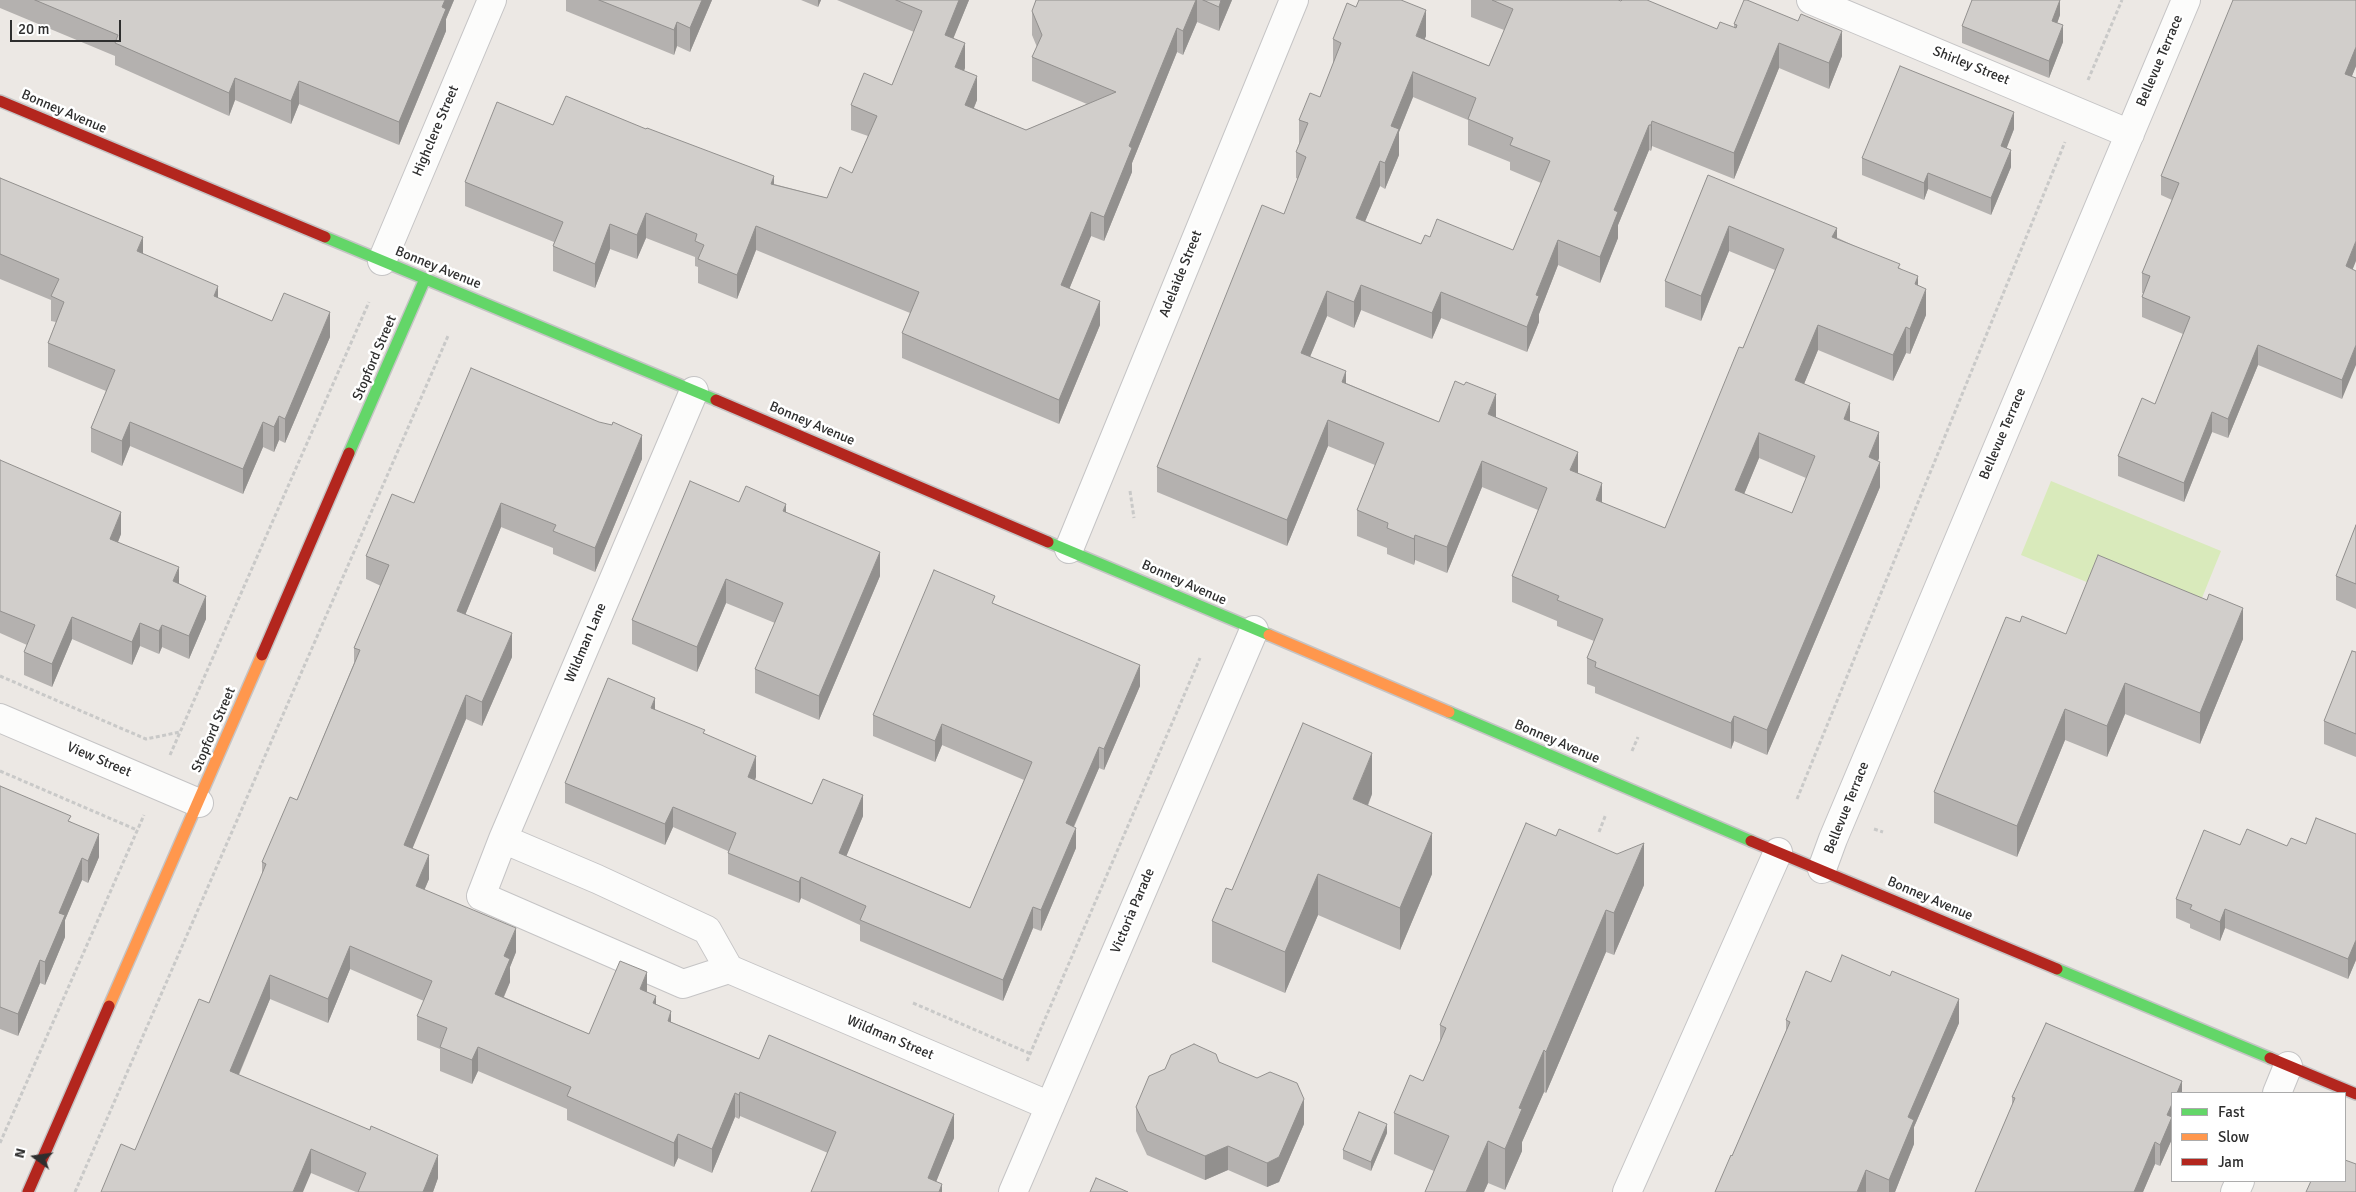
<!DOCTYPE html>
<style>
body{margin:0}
#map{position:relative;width:2356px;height:1192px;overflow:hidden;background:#ece8e4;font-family:Signika,sans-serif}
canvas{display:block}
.legend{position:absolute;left:2171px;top:1092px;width:175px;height:90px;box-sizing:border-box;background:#fff;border:1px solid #ababab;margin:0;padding:6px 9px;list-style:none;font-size:15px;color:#2e2e2e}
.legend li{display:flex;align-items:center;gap:10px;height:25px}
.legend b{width:25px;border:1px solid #ababab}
.north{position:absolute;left:10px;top:1132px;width:50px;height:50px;-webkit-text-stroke:4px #fff;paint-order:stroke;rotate:284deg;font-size:14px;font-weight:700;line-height:20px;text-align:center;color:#2e2e2e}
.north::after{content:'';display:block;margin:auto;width:18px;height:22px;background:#2e2e2e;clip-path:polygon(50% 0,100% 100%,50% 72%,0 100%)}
.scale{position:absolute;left:10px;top:20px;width:111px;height:22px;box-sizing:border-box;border:2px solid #2e2e2e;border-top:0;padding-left:6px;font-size:15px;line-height:18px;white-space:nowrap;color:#2e2e2e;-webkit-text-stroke:4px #fff;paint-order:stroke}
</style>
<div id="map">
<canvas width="2356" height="1192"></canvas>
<ul class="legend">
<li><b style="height:6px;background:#63d668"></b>Fast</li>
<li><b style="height:6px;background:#ff974d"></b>Slow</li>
<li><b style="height:6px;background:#b3261e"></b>Jam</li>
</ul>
<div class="north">N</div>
<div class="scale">20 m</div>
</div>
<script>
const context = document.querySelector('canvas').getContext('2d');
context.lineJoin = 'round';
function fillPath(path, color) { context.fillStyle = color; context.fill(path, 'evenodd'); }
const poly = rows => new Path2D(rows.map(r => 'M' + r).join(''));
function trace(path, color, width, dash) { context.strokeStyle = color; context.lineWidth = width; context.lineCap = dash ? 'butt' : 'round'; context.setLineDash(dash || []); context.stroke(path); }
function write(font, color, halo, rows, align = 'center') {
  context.font = font + ' Signika,sans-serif'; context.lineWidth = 5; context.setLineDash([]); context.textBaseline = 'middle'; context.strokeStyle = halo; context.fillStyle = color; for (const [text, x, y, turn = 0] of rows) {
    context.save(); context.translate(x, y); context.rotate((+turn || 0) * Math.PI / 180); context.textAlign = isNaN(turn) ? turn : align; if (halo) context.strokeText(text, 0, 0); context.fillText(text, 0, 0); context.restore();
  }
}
fillPath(poly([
 [2051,481,2221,551,2191,625,2021,555]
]), '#d9eabb');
const street = poly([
 [1811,0,2130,134],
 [382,261,492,0],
 [694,391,503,839,481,896,683,984,729,969],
 [1069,549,1294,0],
 [0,718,199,803],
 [503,839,597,879,707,930,729,969,1050,1106],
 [1822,869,1833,839,2186,0],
 [2277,1093,2288,1066],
 [1013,1192,1254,630],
 [1627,1192,1778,852],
 [2235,1192,2240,1181]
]);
const fast = poly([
 [325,237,716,400],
 [349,453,425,279],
 [1048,542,1269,635],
 [1449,712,1751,841],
 [2057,969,2270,1058]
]);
const slow = poly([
 [1269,635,1449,712],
 [109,1006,262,655]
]);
const jam = poly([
 [0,101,325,237],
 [716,400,1048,542],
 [262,655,349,453],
 [1751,841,2057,969],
 [2270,1058,2356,1094],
 [28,1192,109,1006]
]);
trace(street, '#c5c4c5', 30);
trace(fast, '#c5c4c5', 14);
trace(slow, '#c5c4c5', 14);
trace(jam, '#c5c4c5', 14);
trace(poly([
 [2088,80,2122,0],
 [1130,491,1134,518],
 [0,676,146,739,180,732],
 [1632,751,1638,737],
 [170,755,369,302],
 [0,771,137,830],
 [1797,799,2065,142],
 [1874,829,1883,832],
 [1599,832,1606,814],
 [913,1003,1031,1054],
 [1027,1061,1200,658],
 [0,1143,144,815],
 [75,1192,448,336]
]), '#c9c9c8', 3, [4, 2.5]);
trace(street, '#fcfcfb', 28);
trace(fast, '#63d668', 11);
trace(slow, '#ff974d', 11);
trace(jam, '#b3261e', 11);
fillPath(poly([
 [0,0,454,0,446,19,446,31,399,145,299,104,291,124,235,100,229,116,115,65,115,56,0,8],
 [566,0,712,0,690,52,677,46,674,55,566,11],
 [801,0,821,0,818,7],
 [837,0,969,0,953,38,965,68,964,71,977,100,974,108,1026,130,1087,104,1032,81,1032,57,1037,47,1032,35,1032,11,1036,0,1232,0,1219,31,1197,22,1183,55,1177,52,1132,163,1132,172,1104,241,1091,236,1069,289,1100,325,1059,424,902,358,902,333,910,313,756,250,737,299,698,283,698,267,695,266,695,257,646,238,637,259,610,249,595,288,553,271,553,246,554,242,465,206,465,182,553,125,774,184,827,198,852,173,868,136,851,130,851,105,892,85,914,32],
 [1471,0,1618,0,1717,29,1734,28,1734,24,1842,56,1829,89,1779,68,1734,179,1652,146,1651,151,1649,150,1618,225,1618,238,1600,283,1558,265,1539,314,1539,322,1527,352,1441,318,1432,339,1361,310,1354,328,1327,316,1310,357,1346,383,1439,422,1496,418,1578,474,1602,503,1665,528,1743,348,1775,270,1729,251,1701,321,1665,307,1665,281,1708,175,1900,268,1918,286,1926,315,1910,354,1906,353,1893,381,1818,350,1804,384,1850,421,1879,458,1878,461,1880,487,1767,755,1734,741,1731,749,1595,693,1595,687,1587,684,1587,658,1594,641,1557,626,1557,621,1512,602,1512,576,1538,510,1482,487,1447,573,1415,560,1414,565,1387,554,1387,548,1357,536,1357,510,1375,465,1328,446,1287,546,1157,492,1157,467,1284,214,1298,179,1296,178,1296,152,1299,144,1299,120,1320,97,1333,64,1333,39,1426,36,1424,39,1489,66,1504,30,1471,17],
 [1413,97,1468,120,1468,145,1510,162,1510,170,1541,183,1513,250,1430,237,1421,244,1365,221,1380,186,1385,189,1399,155,1399,132],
 [1759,458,1806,478,1792,513,1744,494],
 [2060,0,2060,15,2057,23,2063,42,2049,78,1962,43,1962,26],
 [2356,0,2356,66,2352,76,2352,269,2342,399,2258,365,2228,438,2212,432,2184,502,2118,476,2118,456,2155,404,2183,334,2142,317,2142,297,2143,293,2142,293,2142,273,2172,200,2161,195,2161,176],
 [2014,129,2006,148,2011,167,1991,215,1928,189,1924,200,1862,175,1862,158],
 [0,178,143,254,218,298,272,321,330,337,285,443,279,440,274,452,263,447,243,494,130,446,122,466,91,452,91,428,106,391,48,367,48,343,56,322,51,321,51,300,0,279],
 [642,459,595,572,553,554,553,548,501,527,465,615,512,657,482,726,466,719,412,848,429,879,424,890,516,952,510,967,510,982,504,997,589,1034,647,992,656,1005,671,1022,759,1059,954,1138,936,1181,942,1192,828,1153,740,1116,739,1119,735,1117,712,1173,678,1158,674,1167,567,1120,567,1109,478,1071,472,1084,440,1071,440,1049,417,1040,417,1016,424,1001,350,969,328,1023,270,999,239,1075,438,1178,433,1192,356,1192,311,1173,135,1150,209,1003,262,875,262,862,297,800,354,663,354,648,381,586,366,579,366,556,414,503],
 [0,460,121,534,118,542,179,584,206,619,189,659,162,647,159,654,140,646,132,665,72,639,52,687,24,675,24,652,27,645,0,633],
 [739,502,786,513,880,576,819,720,755,693,755,669,775,623,726,603,697,672,632,644,632,620],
 [2356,525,2356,609,2336,600,2336,576],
 [995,604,1140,686,1104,770,1099,768,1074,827,1076,848,1041,931,1033,928,1003,1001,860,941,860,925,801,898,799,903,728,874,728,851,673,827,665,845,565,803,565,783,655,710,705,734,756,777,755,780,812,804,863,816,846,856,970,908,1024,780,942,745,935,762,873,736,873,715],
 [2020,622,2066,634,2243,639,2200,744,2125,714,2107,757,2065,740,2017,857,1934,823,1934,792],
 [2356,652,2356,757,2324,744,2324,721],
 [0,786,71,822,99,857,88,883,82,880,65,920,65,937,45,985,40,983,18,1036,0,1029],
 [1372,794,1368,806,1432,874,1400,950,1318,915,1285,993,1212,962,1212,921,1232,890],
 [1526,823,1644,885,1614,955,1606,952,1546,1093,1544,1092,1522,1142,1522,1151,1505,1190,1488,1183,1484,1192,1425,1192,1434,1171,1394,1154,1394,1113,1423,1081,1440,1043,1440,1025],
 [2356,834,2356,960,2348,979,2225,928,2220,941,2190,928,2190,924,2176,918,2176,899,2240,845,2287,846,2306,844],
 [1831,982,1959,1023,1914,1127,1914,1144,1895,1192,1715,1192,1732,1156,1786,1031,1786,1020],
 [2046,1023,2182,1081,2182,1093,2172,1093,2172,1139,2160,1166,2155,1164,2143,1192,1975,1192,2012,1105,2012,1097],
 [1219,1062,1304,1124,1279,1182,1267,1187,1228,1170,1205,1180,1147,1155,1136,1131,1136,1107],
 [1387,1133,1371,1171,1343,1159,1343,1150]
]), '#b4b1af');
fillPath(poly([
 [445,0,454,0,446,19,446,31,399,145,399,122],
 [702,0,712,0,690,52,690,28],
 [818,0,821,0,818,7],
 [959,0,969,0,945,59,945,35],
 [1196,0,1197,0,1197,22,1183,55,1183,31],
 [1221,0,1232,0,1219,31,1219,7],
 [2060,0,2060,15,2052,38,2052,21],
 [1426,10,1426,36,1416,61,1416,36],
 [677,22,677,46,674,55,674,30],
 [2063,25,2063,42,2049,78,2049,61],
 [1177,28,1177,52,1132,163,1132,172,1104,241,1104,217,1129,146],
 [1842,31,1842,56,1829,89,1829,63],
 [965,43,965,68,955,91,955,67],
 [1779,43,1779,68,1734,179,1734,153],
 [2356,47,2356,66,2345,93,2345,74],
 [1413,72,1413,97,1399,132,1399,155,1385,189,1385,163,1391,126],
 [977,76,977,100,965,129,965,105],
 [235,78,235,100,229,116,229,93],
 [299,81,299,104,291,124,291,101],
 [2014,112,2014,129,2001,163,2001,146],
 [1652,121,1652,146,1651,151,1651,125],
 [1649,125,1649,150,1618,225,1618,238,1600,283,1600,257,1614,210],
 [2011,150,2011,167,1991,215,1991,198],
 [1380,161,1380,186,1356,243,1356,218],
 [1928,173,1928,189,1924,200,1924,183],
 [774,176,774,200,771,184],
 [1091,212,1091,236,1061,309,1061,285],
 [646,213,646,238,637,259,637,235],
 [610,224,610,249,595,288,595,264],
 [756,226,756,250,737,299,737,275],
 [1729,226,1729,251,1701,321,1701,296],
 [1837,228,1837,254,1832,237],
 [143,237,143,262,137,251],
 [1558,240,1558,265,1539,314,1539,322,1527,352,1527,327,1536,295],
 [2356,241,2356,261,2346,286,2346,266],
 [1918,276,1918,302,1915,284],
 [1361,285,1361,310,1354,328,1354,302],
 [218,286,218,310,214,296],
 [1926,289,1926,315,1910,354,1910,329],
 [1327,291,1327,316,1301,378,1301,353],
 [1441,292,1441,318,1432,339,1432,313],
 [1100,301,1100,325,1059,424,1059,400],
 [330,312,330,337,285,443,285,419],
 [1818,325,1818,350,1795,406,1795,380],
 [1906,327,1906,353,1893,381,1893,355],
 [2258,345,2258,365,2228,438,2228,419],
 [2356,345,2356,365,2342,399,2342,380],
 [1346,371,1346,397,1342,382],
 [1496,394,1496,419,1488,414],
 [1850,403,1850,428,1844,419],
 [2212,412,2212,432,2184,502,2184,483],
 [279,416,279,440,274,452,274,427],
 [1328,420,1328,446,1287,546,1287,520],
 [130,422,130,446,122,466,122,441],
 [263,422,263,447,243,494,243,469],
 [1879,432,1879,458,1869,482,1869,457],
 [1759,433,1759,458,1735,516,1735,490],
 [642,435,642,459,595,572,595,548],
 [1578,452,1578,477,1570,470],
 [1482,461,1482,487,1447,573,1447,547],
 [1880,462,1880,487,1767,755,1767,730],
 [1602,483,1602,509,1596,500],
 [501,503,501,527,457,635,457,611],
 [786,504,786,528,783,511],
 [121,512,121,534,110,562,110,539],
 [1415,535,1415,560,1414,565,1414,539],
 [880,552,880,576,819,720,819,696],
 [179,567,179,590,173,581],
 [726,579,726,603,697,672,697,647],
 [206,596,206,619,189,659,189,636],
 [2243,608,2243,639,2200,744,2200,713],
 [72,617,72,639,52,687,52,664],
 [140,623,140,646,132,665,132,642],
 [162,625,162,647,159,654,159,631],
 [512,633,512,657,482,726,482,702],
 [1140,665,1140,686,1104,770,1104,749],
 [2125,683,2125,714,2107,757,2107,726],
 [466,695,466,719,404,869,404,845],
 [655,698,655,719,651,708],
 [2065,709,2065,740,2017,857,2017,826],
 [1734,716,1734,741,1731,749,1731,723],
 [942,724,942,745,935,762,935,741],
 [1099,747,1099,768,1066,844,1066,823],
 [1372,753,1372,794,1353,841,1353,799],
 [756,756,756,777,748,798,748,777],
 [863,795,863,816,839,874,839,853],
 [673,807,673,827,665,845,665,824],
 [1076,828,1076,848,1041,931,1041,910],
 [1432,833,1432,874,1400,950,1400,908],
 [99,834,99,857,88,883,88,861],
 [1644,843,1644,885,1614,955,1614,913],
 [429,855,429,879,416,910,416,886],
 [82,858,82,880,65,920,65,937,45,985,45,962,59,913],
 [1318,874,1318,915,1285,993,1285,952],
 [801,877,801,898,799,903,799,882],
 [1033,907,1033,928,1003,1001,1003,980],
 [2225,909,2225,928,2220,941,2220,922],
 [1606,910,1606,952,1546,1093,1546,1052],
 [516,928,516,952,510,967,510,982,495,1017,495,994,504,956],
 [2356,940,2356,960,2348,979,2348,959],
 [350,946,350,969,328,1023,328,999],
 [40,960,40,983,18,1036,18,1014],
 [647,972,647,996,640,989],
 [270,975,270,999,230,1095,230,1071],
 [656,996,656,1020,653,1003],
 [1959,999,1959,1023,1914,1127,1914,1144,1895,1192,1889,1192,1889,1180,1908,1117],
 [671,1011,671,1035,668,1021],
 [478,1047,478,1071,472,1084,472,1060],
 [1544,1050,1544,1092,1522,1142,1522,1151,1505,1190,1505,1149,1519,1108],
 [2182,1081,2182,1093,2177,1093],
 [740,1092,740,1116,739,1119,739,1095],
 [735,1093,735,1117,712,1173,712,1149],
 [1304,1099,1304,1124,1279,1182,1267,1187,1267,1163],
 [2172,1104,2172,1139,2160,1166,2160,1145,2167,1115],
 [954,1114,954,1138,932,1192,928,1178],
 [1387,1124,1387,1133,1371,1171,1371,1162],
 [678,1134,678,1158,674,1167,674,1143],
 [1488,1141,1488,1183,1484,1192,1466,1192],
 [2155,1142,2155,1164,2143,1192,2134,1192],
 [1228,1146,1228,1170,1205,1180,1205,1156],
 [311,1149,311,1173,303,1192,293,1192],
 [438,1155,438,1178,433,1192,423,1192],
 [1866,1170,1866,1192,1857,1192],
 [942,1184,942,1192,939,1192]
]), '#92908e');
const building = poly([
 [35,0,445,0,442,7,446,9,399,122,299,81,291,101,235,78,229,93,115,43,118,35,35,0],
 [599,0,702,0,690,28,677,22,674,30,599,0],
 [896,0,959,0,945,35,965,43,955,67,977,76,965,105,1026,130,1116,92,1032,57,1042,35,1032,11,1036,0,1196,0,1183,31,1177,28,1129,146,1132,148,1104,217,1091,212,1061,285,1100,301,1059,400,902,333,919,292,756,226,737,275,698,259,704,245,695,241,697,234,646,213,637,235,610,224,595,264,553,246,563,222,465,182,497,102,553,125,566,96,646,129,647,128,774,176,771,184,827,198,840,167,852,173,877,116,851,105,864,73,892,85,922,11,896,0],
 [1203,0,1221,0,1219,7,1203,0],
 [1359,0,1401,0,1426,10,1416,36,1489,66,1513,9,1492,0,1618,0,1621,1,1622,0,1647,0,1717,29,1720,22,1736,28,1737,25,1734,24,1744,0,1747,0,1798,21,1801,14,1842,31,1829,63,1779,43,1734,153,1652,121,1651,125,1649,125,1614,210,1618,212,1600,257,1558,240,1536,295,1539,296,1527,327,1441,292,1432,313,1361,285,1354,302,1327,291,1301,353,1346,371,1342,382,1439,422,1455,381,1464,385,1466,382,1496,394,1488,414,1578,452,1570,470,1602,483,1596,500,1665,528,1739,347,1743,348,1784,249,1729,226,1701,296,1665,281,1708,175,1837,228,1832,237,1900,264,1898,268,1918,276,1915,284,1926,289,1910,329,1906,327,1893,355,1818,325,1795,380,1850,403,1844,419,1879,432,1869,457,1880,462,1767,730,1734,716,1731,723,1595,667,1596,662,1587,658,1603,619,1557,600,1559,596,1512,576,1547,488,1482,461,1447,547,1415,535,1414,539,1387,528,1388,523,1357,510,1384,443,1328,420,1287,520,1157,467,1262,205,1284,214,1306,157,1296,152,1308,123,1299,120,1310,93,1320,97,1341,43,1333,39,1347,3,1356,7,1359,0],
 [1413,72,1476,98,1468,119,1513,138,1510,145,1550,161,1513,250,1437,219,1430,237,1425,235,1421,244,1356,218,1380,161,1385,163,1399,129,1391,126,1413,72],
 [1759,433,1815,456,1792,513,1735,490,1759,433],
 [1972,0,2060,0,2052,21,2063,25,2049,61,1962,26,1972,0],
 [2233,0,2356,0,2356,47,2345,74,2356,78,2356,241,2346,266,2356,271,2356,345,2342,380,2258,345,2228,419,2212,412,2184,483,2118,456,2142,398,2155,404,2190,317,2142,297,2150,276,2142,273,2179,183,2161,176,2233,0],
 [1900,66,2014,112,2001,146,2011,150,1991,198,1928,173,1924,183,1862,158,1900,66],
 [0,178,143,237,137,251,218,286,214,296,272,321,284,293,330,312,285,419,279,416,274,427,263,422,243,469,130,422,122,441,91,428,115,370,48,343,64,302,51,296,59,279,0,254,0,178],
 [471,368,599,422,612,425,613,422,642,435,595,548,553,531,556,525,501,503,457,611,512,633,482,702,466,695,404,845,429,855,416,886,516,928,504,956,510,959,495,994,589,1034,620,961,647,972,640,989,656,996,653,1003,671,1011,668,1021,759,1059,769,1035,954,1114,928,1178,942,1184,939,1192,811,1192,836,1132,740,1092,739,1095,735,1093,712,1149,678,1134,674,1143,567,1096,571,1087,478,1047,472,1060,440,1047,447,1028,417,1016,432,981,350,946,328,999,270,975,230,1071,370,1130,371,1126,438,1155,423,1192,358,1192,366,1173,311,1149,293,1192,101,1192,121,1144,135,1150,199,999,209,1003,266,864,262,862,290,797,297,800,360,650,354,648,389,565,366,556,392,494,414,503,471,368],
 [0,460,121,512,110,539,179,567,173,581,206,596,189,636,162,625,159,631,140,623,132,642,72,617,52,664,24,652,35,625,0,611,0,460],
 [690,481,739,502,746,486,786,504,783,511,880,552,819,696,755,669,783,603,726,579,697,647,632,620,690,481],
 [2356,525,2356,584,2336,576,2356,525],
 [2098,555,2207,600,2209,594,2243,608,2200,713,2125,683,2107,726,2065,709,2017,826,1934,792,2006,617,2020,622,2022,616,2066,634,2098,555],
 [934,570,995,596,992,603,1140,665,1104,749,1099,747,1066,823,1076,828,1041,910,1033,907,1003,980,860,920,866,906,801,877,799,882,728,853,736,833,673,807,665,824,565,783,608,678,655,698,651,708,705,730,703,733,756,756,748,777,812,804,823,779,863,795,839,853,970,908,1032,762,942,724,935,741,873,715,934,570],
 [2352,651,2356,652,2356,734,2324,721,2352,651],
 [1303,723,1372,753,1353,799,1432,833,1400,908,1318,874,1285,952,1212,921,1226,888,1232,890,1303,723],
 [0,786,71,816,68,821,99,834,88,861,82,858,59,913,65,915,45,962,40,960,18,1014,0,1007,0,786],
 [2316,818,2356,834,2356,940,2348,959,2225,909,2220,922,2190,909,2192,905,2176,899,2204,830,2240,845,2247,829,2287,846,2291,838,2306,844,2316,818],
 [1526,823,1556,836,1559,829,1617,854,1644,843,1614,913,1606,910,1546,1052,1544,1050,1519,1108,1522,1109,1505,1149,1488,1141,1466,1192,1425,1192,1449,1136,1394,1113,1410,1075,1423,1081,1446,1028,1440,1025,1526,823],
 [1842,955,1890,976,1892,971,1959,999,1908,1117,1914,1120,1889,1180,1866,1170,1857,1192,1715,1192,1731,1155,1732,1156,1790,1022,1786,1020,1806,971,1831,982,1842,955],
 [2046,1023,2182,1081,2177,1093,2172,1093,2172,1104,2167,1115,2172,1117,2160,1145,2155,1142,2134,1192,1975,1192,2015,1098,2012,1097,2046,1023],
 [1194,1044,1216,1054,1219,1062,1257,1078,1270,1072,1297,1083,1304,1099,1279,1157,1267,1163,1228,1146,1205,1156,1147,1131,1136,1107,1149,1076,1165,1069,1171,1055,1194,1044],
 [1359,1112,1387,1124,1371,1162,1343,1150,1359,1112],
 [2345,1160,2356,1164,2356,1192,2306,1192,2311,1181,2345,1181,2345,1160],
 [1096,1178,1128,1192,1090,1192,1096,1178]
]);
fillPath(building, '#d1cecb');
trace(building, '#92908e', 1);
write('14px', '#2e2e2e', '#fff', [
 ["Bellevue Terrace",2160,61,-67],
 ["Shirley Street",1971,66,22],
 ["Bonney Avenue",64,112,23],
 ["Highclere Street",436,131,-67],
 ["Bonney Avenue",438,268,22],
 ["Adelaide Street",1181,274,-68],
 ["Stopford Street",375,358,-67],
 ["Bonney Avenue",812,424,23],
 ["Bellevue Terrace",2003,434,-67],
 ["Bonney Avenue",1184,583,24],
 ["Wildman Lane",586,643,-67],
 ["Stopford Street",214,730,-67],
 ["Bonney Avenue",1557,742,23],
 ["View Street",99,760,23],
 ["Bellevue Terrace",1847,808,-68],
 ["Bonney Avenue",1930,899,23],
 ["Victoria Parade",1133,911,-67],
 ["Wildman Street",890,1038,23]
]);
</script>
